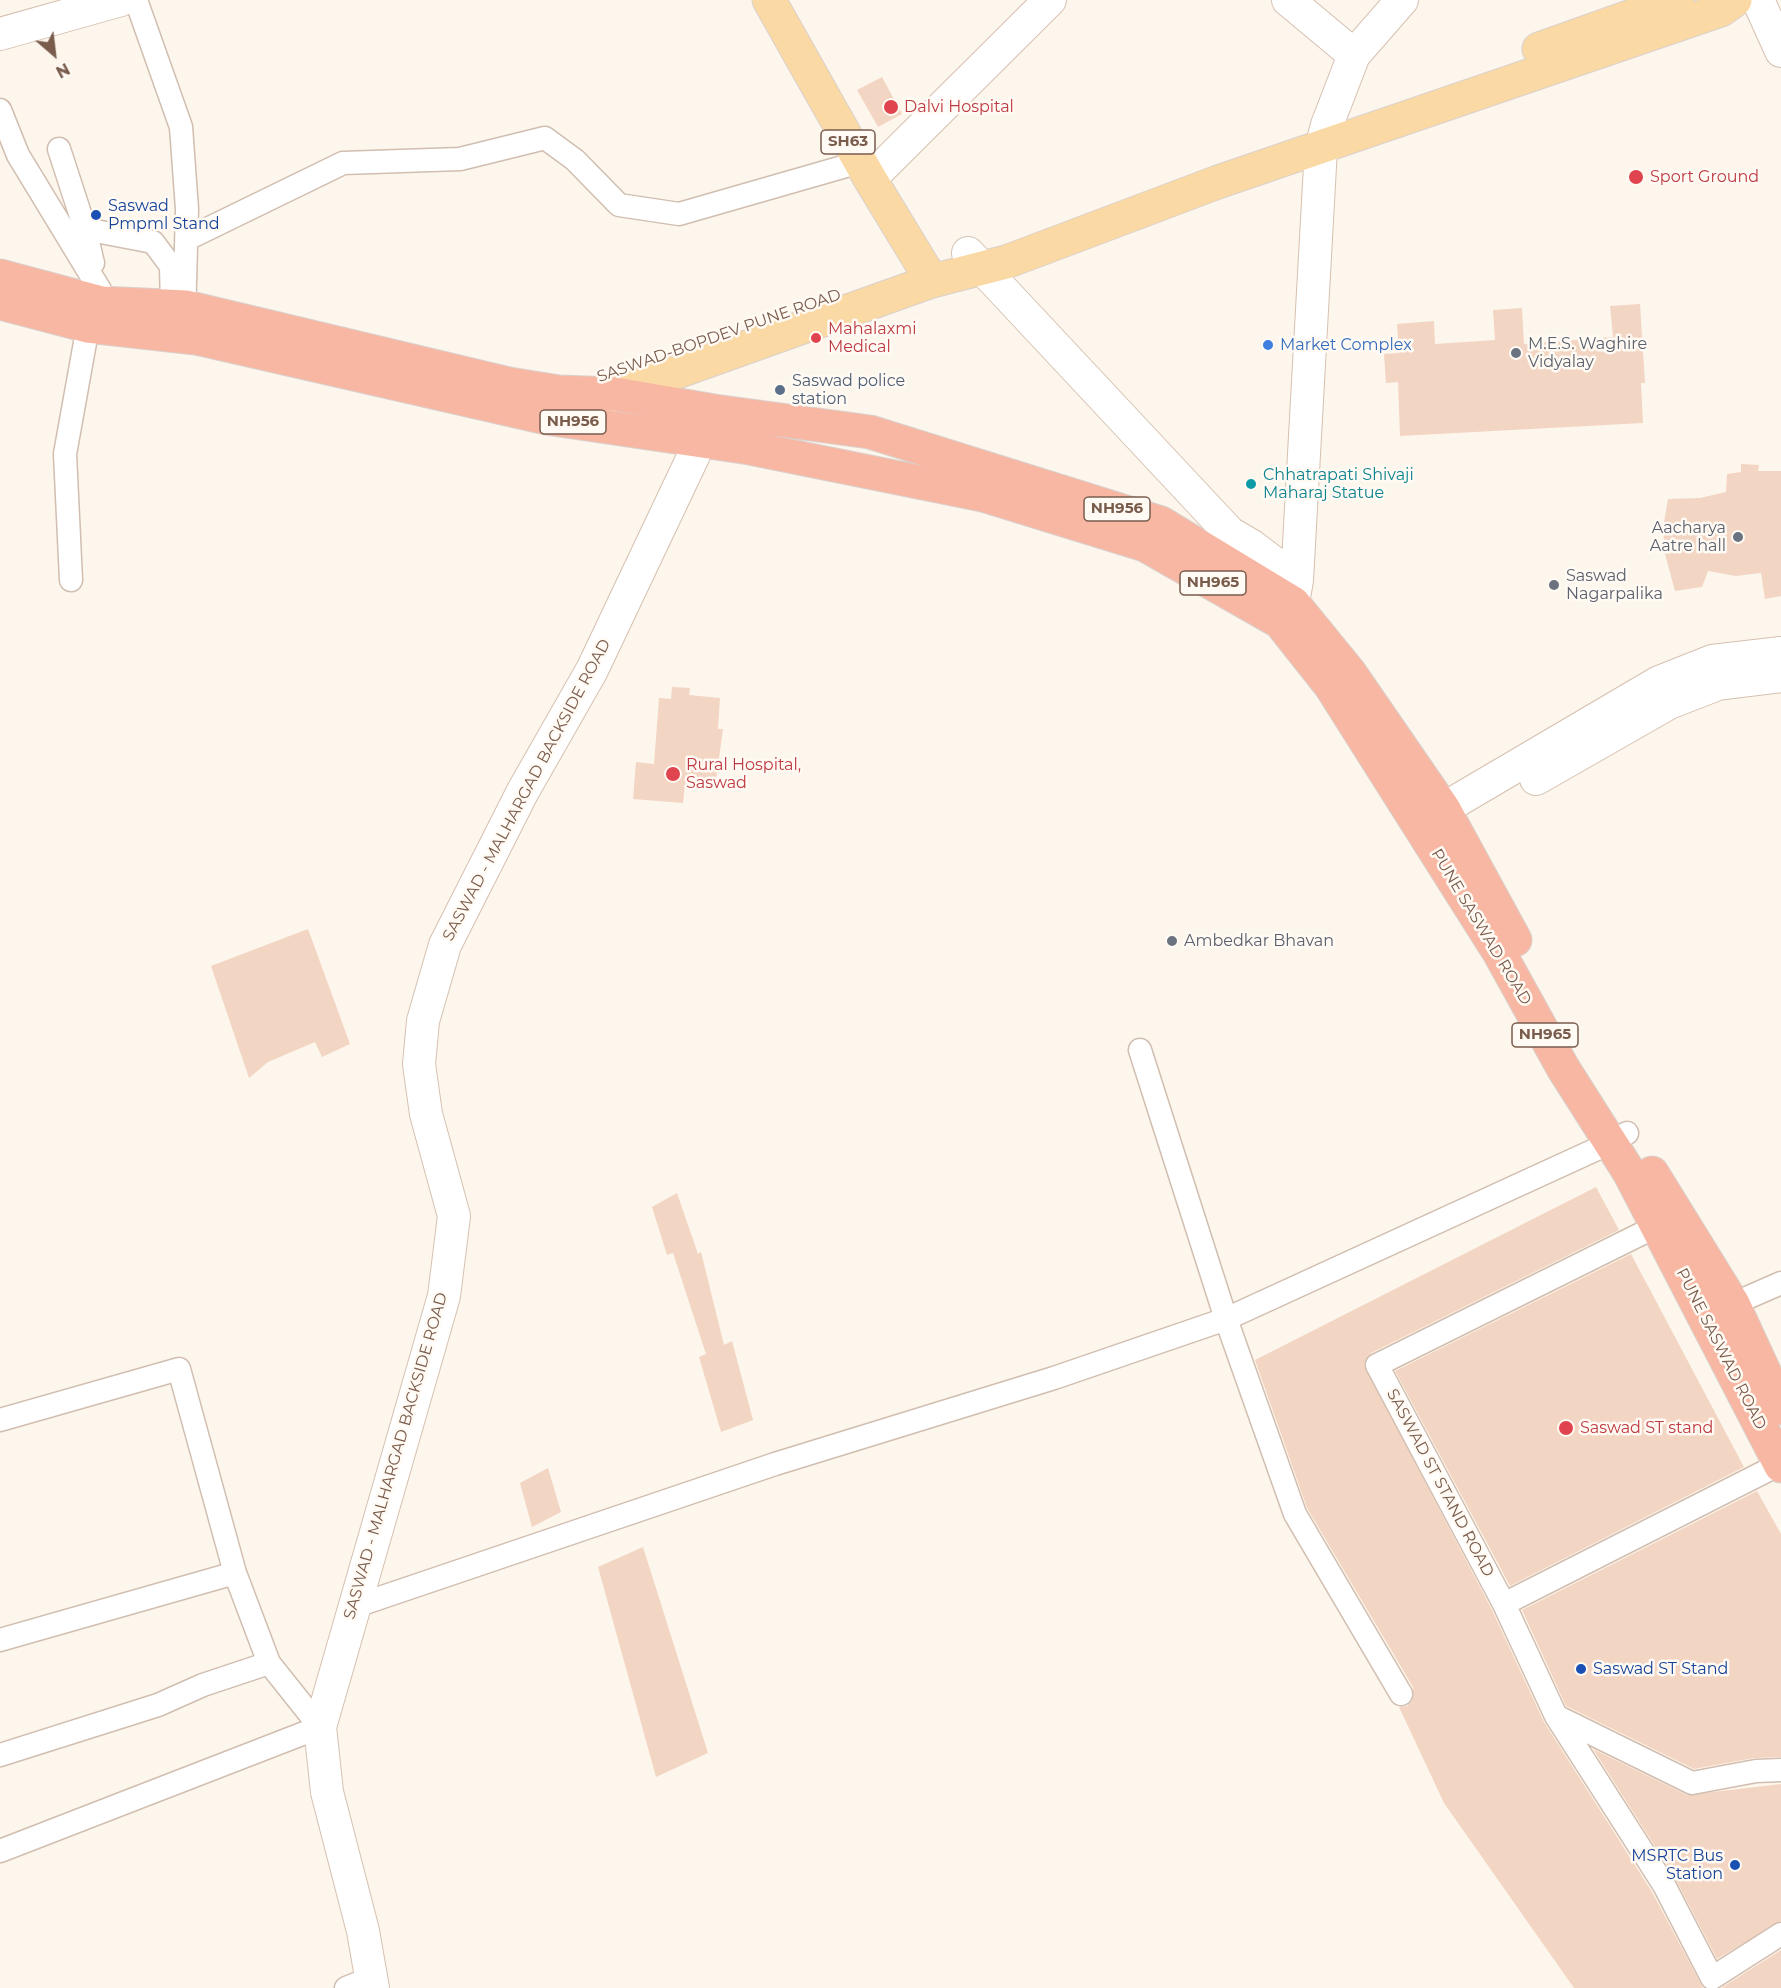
<!DOCTYPE html>
<style>
body{margin:0}
#map{position:relative;width:1781px;height:1988px;overflow:hidden;background:#fdf6ec;font-family:Montserrat,sans-serif}
canvas{display:block}
.north{position:absolute;left:24px;top:24px;width:60px;height:60px;-webkit-text-stroke:4px #fffaf3;paint-order:stroke;rotate:152deg;font-size:16px;font-weight:700;line-height:24px;text-align:center;color:#7a5c4d}
.north::after{content:'';display:block;margin:auto;width:21px;height:27px;background:#7a5c4d;clip-path:polygon(50% 0,100% 100%,50% 72%,0 100%)}
</style>
<div id="map">
<canvas width="1781" height="1988"></canvas>
<div class="north">N</div>
</div>
<script>
const context = document.querySelector('canvas').getContext('2d');
context.lineJoin = 'round';
function fillPath(path, color) { context.fillStyle = color; context.fill(path, 'evenodd'); }
const poly = rows => new Path2D(rows.map(r => 'M' + r).join(''));
function trace(path, color, width, dash) { context.strokeStyle = color; context.lineWidth = width; context.lineCap = dash ? 'butt' : 'round'; context.setLineDash(dash || []); context.stroke(path); }
function write(font, color, halo, rows, align = 'center') {
  context.font = font + ' Montserrat,sans-serif'; context.lineWidth = 5; context.setLineDash([]); context.textBaseline = 'middle'; context.strokeStyle = halo; context.fillStyle = color; for (const [text, x, y, turn = 0] of rows) {
    context.save(); context.translate(x, y); context.rotate((+turn || 0) * Math.PI / 180); context.textAlign = isNaN(turn) ? turn : align; if (halo) context.strokeText(text, 0, 0); context.fillText(text, 0, 0); context.restore();
  }
}
fillPath(poly([
 [882,77,902,114,878,127,857,90],
 [1640,304,1645,383,1641,383,1643,423,1400,436,1398,382,1386,383,1384,354,1399,353,1397,324,1434,321,1435,344,1495,340,1493,310,1522,308,1524,344,1613,337,1610,306],
 [1741,464,1759,465,1758,471,1781,471,1781,596,1765,599,1761,573,1736,576,1708,571,1702,587,1675,591,1665,554,1663,528,1668,499,1700,498,1726,492,1727,474,1741,472],
 [672,687,690,688,689,695,720,698,718,729,723,729,715,787,685,785,683,803,633,799,636,762,654,764,659,698,671,699],
 [308,929,350,1044,322,1057,315,1042,268,1062,249,1078,211,966],
 [1596,1187,1619,1230,1371,1353,1364,1365,1492,1610,1544,1722,1652,1892,1703,1988,1574,1988,1444,1803,1399,1707,1407,1706,1412,1701,1413,1687,1307,1508,1255,1360],
 [677,1193,698,1254,701,1252,724,1345,732,1341,753,1420,721,1432,699,1357,706,1354,673,1253,667,1255,652,1207],
 [1631,1254,1744,1467,1510,1586,1395,1371],
 [548,1468,561,1512,532,1527,520,1483],
 [1757,1491,1781,1534,1781,1757,1754,1758,1694,1769,1566,1706,1522,1610],
 [643,1547,708,1753,656,1777,598,1567],
 [1593,1749,1687,1795,1781,1784,1781,1921,1717,1959,1675,1878],
 [1781,1950,1781,1988,1721,1988]
]), '#f3d5c3');
const street = poly([
 [136,0,181,127,187,209,184,320],
 [0,110,18,155,100,290,101,303,88,326,65,454,71,580],
 [59,149,85,229],
 [187,239,343,163,460,159,545,138,575,160,619,205,679,214,860,162],
 [93,263,85,229,153,242,171,266,172,306],
 [1140,1050,1226,1319,1610,1143,1627,1133],
 [1657,1226,1377,1365,1504,1604,1780,1464],
 [1733,1304,1781,1283],
 [0,1420,179,1369,235,1573,269,1663],
 [1504,1604,1556,1716,1664,1885,1712,1978,1781,1934],
 [353,1607,775,1464,1054,1378,1226,1319,1295,1514,1401,1694],
 [0,1640,235,1573],
 [1558,1717,1692,1783,1756,1771,1781,1770],
 [0,1755,158,1705,203,1685,269,1663,320,1727,0,1851],
 [346,1988,371,1978]
]);
const secondary = poly([
 [1758,0,1781,51],
 [0,34,121,0],
 [1354,55,1402,0],
 [870,179,1050,0],
 [968,253,1230,533,1252,546,1297,580],
 [1280,622,1293,603,1297,580,1321,148,1327,125,1354,55,1288,0],
 [1536,779,1669,703,1718,684,1781,676],
 [1421,822,1659,682,1712,661,1781,653],
 [373,1988,363,1931,327,1792,320,1727,444,1296,454,1216,426,1114,419,1064,423,1021,445,945,523,791,592,670,711,419]
]);
const primary = poly([
 [769,0,870,179,932,281],
 [1539,49,1677,0],
 [604,398,932,281,1006,262,1218,182,1721,10,1735,0]
]);
const highway = poly([
 [0,276,101,303,186,307,509,384,559,392,615,394,714,411,870,432,1161,523,1293,603,1350,673,1443,808,1515,940],
 [0,303,88,326,196,338,546,418,750,448,983,495,1145,545,1280,622,1330,685,1500,954,1563,1068,1629,1172,1781,1466],
 [1652,1173,1733,1304,1781,1408]
]);
trace(street, '#d1beb0', 25);
trace(secondary, '#d6c0b0', 34);
trace(primary, '#dad1cd', 35);
trace(highway, '#dad1cd', 35);
trace(street, '#fff', 22);
trace(secondary, '#fff', 32);
trace(primary, '#fbd9a5', 33);
trace(highway, '#f7b7a3', 33);
for (const [x, y, r, color] of [
 [891,107,8,"#e0444e"],
 [1636,177,8,"#e0444e"],
 [96,215,6,"#1a4fb4"],
 [816,338,6,"#e0444e"],
 [1268,345,6,"#3f7fe0"],
 [1516,353,6,"#6b7280"],
 [780,390,6,"#5c6f8a"],
 [1251,484,6,"#0f9aa8"],
 [1738,537,6,"#6b7280"],
 [1554,585,6,"#6b7280"],
 [673,774,8,"#e0444e"],
 [1172,941,6,"#6b7280"],
 [1566,1428,8,"#e0444e"],
 [1581,1669,6,"#1a4fb4"],
 [1735,1865,6,"#1a4fb4"]
]) { const dot = new Path2D(); dot.arc(x, y, r, 0, 2 * Math.PI); context.fillStyle = color; context.fill(dot); trace(dot, '#fffaf3', 2); }
for (const [x, y, w] of [
 [848,142,54],
 [573,422,66],
 [1117,509,66],
 [1213,583,66],
 [1545,1035,66]
]) { const box = new Path2D(); box.roundRect(x - w / 2, y - 12, w, 24, 4.5); context.fillStyle = '#fffaf3'; context.fill(box); trace(box, '#7a5c4d', 1.5); }
write('bold 15px', '#7a5c4d', null, [
 ["SH63",848,142],
 ["NH956",573,422],
 ["NH956",1117,509],
 ["NH965",1213,583],
 ["NH965",1545,1035]
]);
write('16px', '#be3a42', '#fffaf3', [
 ["Dalvi Hospital",904,107],
 ["Sport Ground",1650,177],
 ["Mahalaxmi",828,329],
 ["Medical",828,347],
 ["Rural Hospital,",686,765],
 ["Saswad",686,783],
 ["Saswad ST stand",1580,1428]
], 'left');
write('16px', '#164399', '#fffaf3', [
 ["Saswad",108,206],
 ["Pmpml Stand",108,224],
 ["Saswad ST Stand",1593,1669],
 ["MSRTC Bus",1723,1856,"right"],
 ["Station",1723,1874,"right"]
], 'left');
write('16px', '#7a5c4d', '#fffaf3', [
 ["SASWAD-BOPDEV PUNE ROAD",719,336,-19],
 ["SASWAD - MALHARGAD BACKSIDE ROAD",527,790,-62],
 ["PUNE SASWAD ROAD",1481,927,59],
 ["PUNE SASWAD ROAD",1721,1349,63],
 ["SASWAD - MALHARGAD BACKSIDE ROAD",396,1456,-74],
 ["SASWAD ST STAND ROAD",1440,1483,62]
]);
write('16px', '#5b616d', '#fffaf3', [
 ["M.E.S. Waghire",1528,344],
 ["Vidyalay",1528,362],
 ["Aacharya",1726,528,"right"],
 ["Aatre hall",1726,546,"right"],
 ["Saswad",1566,576],
 ["Nagarpalika",1566,594],
 ["Ambedkar Bhavan",1184,941]
], 'left');
write('16px', '#366cbe', '#fffaf3', [
 ["Market Complex",1280,345]
], 'left');
write('16px', '#4e5e75', '#fffaf3', [
 ["Saswad police",792,381],
 ["station",792,399]
], 'left');
write('16px', '#0d838f', '#fffaf3', [
 ["Chhatrapati Shivaji",1263,475],
 ["Maharaj Statue",1263,493]
], 'left');
</script>
